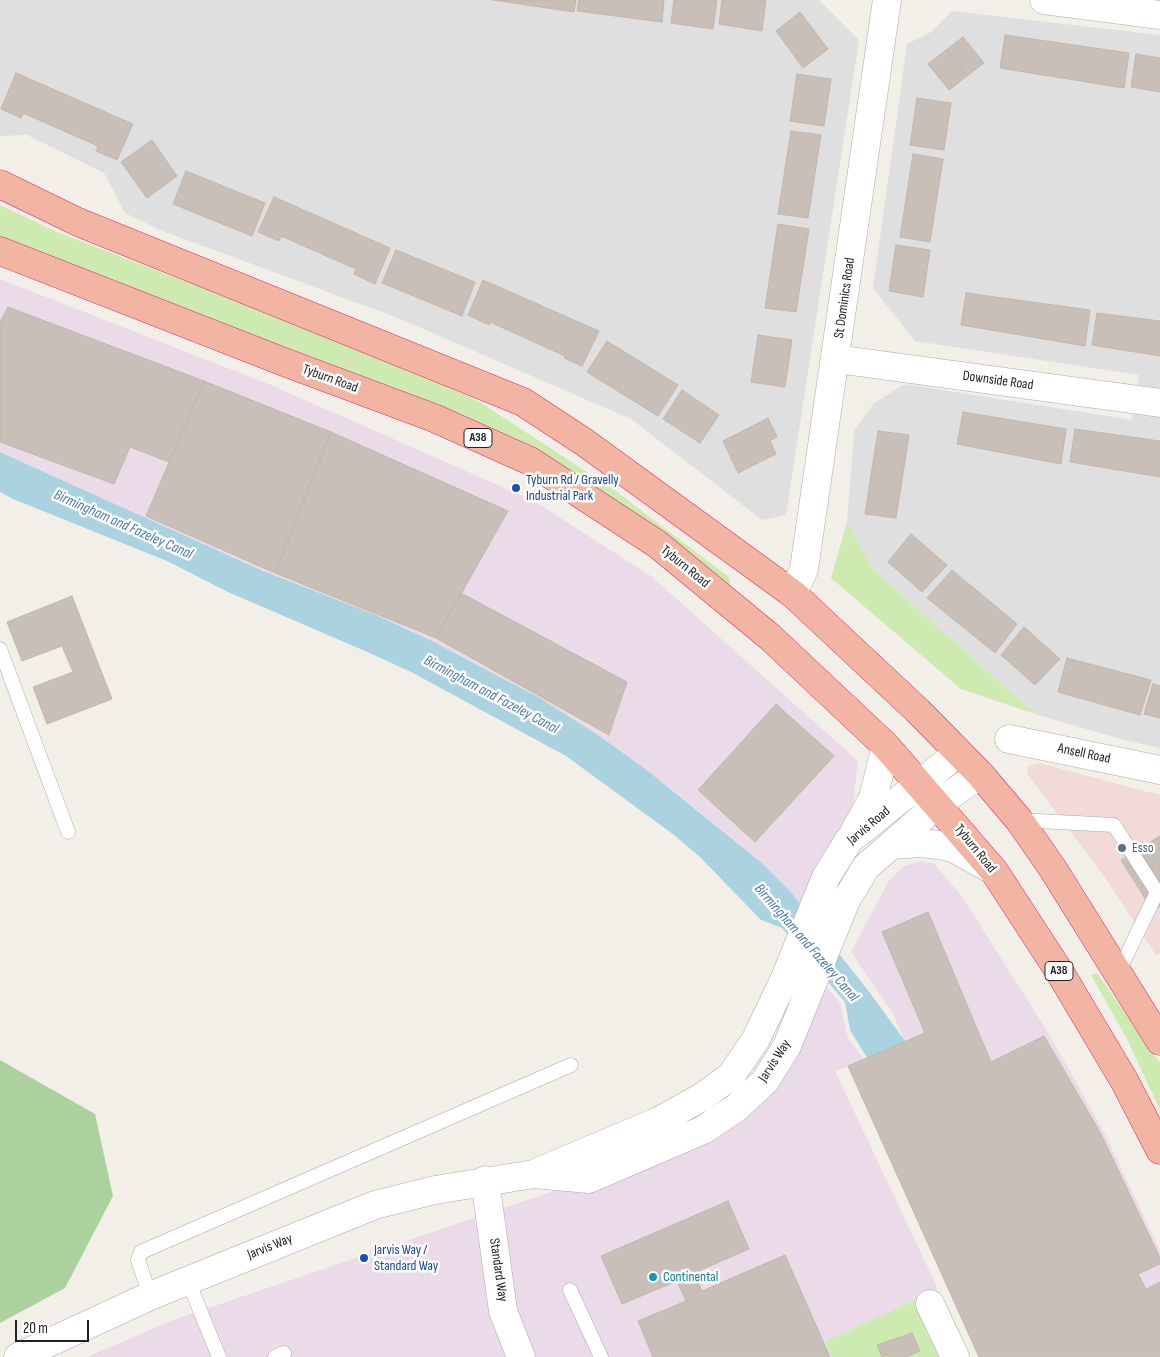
<!DOCTYPE html>
<style>
body{margin:0}
#map{position:relative;width:1160px;height:1357px;overflow:hidden;background:#f2efe9;font-family:"Sofia Sans Condensed",sans-serif}
canvas{display:block}
.scale{position:absolute;left:15px;top:1320px;width:74px;height:22px;box-sizing:border-box;border:2px solid #222;border-top:0;padding-left:6px;font-size:15px;line-height:18px;white-space:nowrap;color:#222;-webkit-text-stroke:4px #fff;paint-order:stroke}
</style>
<div id="map">
<canvas width="1160" height="1357"></canvas>
<div class="scale">20 m</div>
</div>
<script>
const context = document.querySelector('canvas').getContext('2d');
context.lineJoin = 'round';
function fillPath(path, color) { context.fillStyle = color; context.fill(path, 'evenodd'); }
const poly = rows => new Path2D(rows.map(r => 'M' + r).join(''));
function trace(path, color, width, dash) { context.strokeStyle = color; context.lineWidth = width; context.lineCap = dash ? 'butt' : 'round'; context.setLineDash(dash || []); context.stroke(path); }
function write(font, color, halo, rows, align = 'center') {
  context.font = font + ' "Sofia Sans Condensed",sans-serif'; context.lineWidth = 5; context.setLineDash([]); context.textBaseline = 'middle'; context.strokeStyle = halo; context.fillStyle = color; for (const [text, x, y, turn = 0] of rows) {
    context.save(); context.translate(x, y); context.rotate((+turn || 0) * Math.PI / 180); context.textAlign = isNaN(turn) ? turn : align; if (halo) context.strokeText(text, 0, 0); context.fillText(text, 0, 0); context.restore();
  }
}
fillPath(poly([
 [0,0,819,0,859,40,786,515,762,520,631,419,398,318,160,230,125,213,104,173,27,135,0,136],
 [952,11,1160,35,1160,748,1124,740,1035,714,871,567,847,522,854,431,874,403,905,384,1132,420,1139,375,915,341,873,288,907,44,931,32]
]), '#e0dfdf');
fillPath(poly([
 [1039,763,1160,795,1160,953,1156,955,1106,879,1028,775,1027,768,1030,765]
]), '#f2dad9');
fillPath(poly([
 [0,279,271,385,534,501,651,576,858,761,849,840,810,915,762,863,669,787,598,735,540,698,430,640,376,615,261,570,0,452],
 [920,861,934,864,961,895,1049,1034,1104,1132,1160,1250,1160,1357,979,1357,848,1066,835,1071,938,1289,825,1341,832,1357,87,1357,173,1320,586,1180,736,1110,816,974,840,1003,848,1038,864,1059,905,1042,893,1014,851,952,888,882,904,866]
]), '#ebdbe8');
fillPath(poly([
 [0,205,57,232,381,357,478,401,613,489,730,578,730,588,592,491,0,240],
 [847,522,872,568,1035,714,961,689,831,578],
 [1097,973,1160,1063,1160,1110,1127,1039,1091,975],
 [919,1298,945,1357,832,1357,825,1341]
]), '#cdebb0');
fillPath(poly([
 [0,1060,95,1114,113,1196,65,1288,0,1323]
]), '#add19e');
fillPath(poly([
 [0,452,261,570,376,615,430,640,540,698,598,735,648,771,762,863,789,890,870,993,905,1041,1050,1357,850,1030,845,1002,782,928,761,920,700,857,674,835,566,756,413,673,372,654,228,592,167,561,13,499,0,492]
]), '#aad3df');
const building = poly([
 [493,0,576,0,574,12,493,0],
 [579,0,664,0,662,22,577,11,579,0],
 [674,0,717,0,713,29,671,23,674,0],
 [722,0,766,0,762,31,719,24,722,0],
 [800,12,828,49,803,68,776,31,800,12],
 [1005,35,1129,53,1124,88,1000,68,1005,35],
 [963,37,984,63,967,76,946,50,963,37],
 [946,50,967,76,949,90,928,64,946,50],
 [1136,54,1160,58,1160,92,1131,87,1136,54],
 [16,73,133,124,117,160,96,151,98,146,23,113,21,118,1,109,16,73],
 [797,74,831,79,824,126,790,121,797,74],
 [917,98,951,103,944,150,910,145,917,98],
 [791,131,821,135,808,218,778,214,791,131],
 [152,140,177,176,147,198,121,162,152,140],
 [913,154,943,159,930,242,900,237,913,154],
 [186,171,265,203,252,236,173,204,186,171],
 [274,197,390,248,375,284,354,274,356,269,281,236,279,241,258,232,274,197],
 [778,224,809,229,796,312,765,308,778,224],
 [896,245,930,250,923,297,889,291,896,245],
 [396,250,475,282,462,316,382,283,396,250],
 [483,280,599,331,582,366,564,358,565,356,490,322,489,325,468,315,483,280],
 [966,293,1090,310,1085,346,961,325,966,293],
 [8,307,204,381,169,462,130,447,114,484,0,442,0,322,8,307],
 [1097,313,1160,321,1160,356,1092,345,1097,313],
 [758,335,792,340,785,387,751,382,758,335],
 [607,341,678,385,658,416,587,372,607,341],
 [204,381,331,432,275,573,146,516,204,381],
 [682,390,719,415,700,443,663,419,682,390],
 [963,412,1066,429,1061,464,957,444,963,412],
 [768,418,777,437,770,441,776,454,738,473,723,441,768,418],
 [1075,429,1160,441,1160,477,1070,462,1075,429],
 [878,431,909,435,896,518,865,514,878,431],
 [331,432,508,511,436,638,275,573,331,432],
 [911,534,947,565,922,592,888,562,911,534],
 [952,570,1017,624,995,653,927,598,952,570],
 [461,593,627,682,609,735,436,638,461,593],
 [72,596,112,699,47,724,33,687,73,672,62,646,22,661,7,622,72,596],
 [1024,627,1060,659,1035,685,1001,655,1024,627],
 [1067,658,1151,680,1140,715,1058,692,1067,658],
 [1153,684,1160,686,1160,718,1144,714,1153,684],
 [776,704,834,756,755,842,698,790,776,704],
 [1160,836,1160,906,1153,911,1121,860,1160,836],
 [928,912,991,1062,1044,1036,1101,1134,1160,1258,1160,1264,1138,1274,1146,1289,1160,1282,1160,1357,979,1357,848,1066,925,1033,882,932,928,912],
 [728,1201,749,1249,694,1273,702,1291,785,1255,830,1357,653,1357,638,1321,686,1301,677,1281,622,1304,601,1256,728,1201],
 [912,1333,920,1351,906,1357,889,1357,888,1355,882,1357,877,1345,912,1333]
]);
fillPath(building, '#c7bfb8');
trace(building, '#c4b6ab', 1);
const service = poly([
 [0,649,68,832],
 [1019,820,1114,825,1157,892,1118,973],
 [188,1281,219,1357],
 [570,1290,601,1357],
 [150,1296,138,1260,141,1252,571,1065],
 [275,1357,284,1353]
]);
const minor = poly([
 [1044,0,1160,15],
 [836,359,1160,403],
 [793,594,804,569,887,0],
 [1009,739,1160,770],
 [855,830,873,798,886,746],
 [893,845,922,843,946,846,959,851,991,869],
 [538,1172,659,1121,702,1097,731,1076,756,1039,785,978,826,877,849,840,958,753],
 [485,1180,503,1311,521,1357],
 [930,1304,955,1357],
 [18,1357,150,1296,375,1205,435,1190,534,1174,589,1179,703,1130,736,1108,765,1081,787,1046,846,900,866,867,938,804,980,774]
]);
const trunk = poly([
 [0,184,78,222,523,402,584,442,793,594,918,711,980,774,1019,820,1053,869,1160,1041],
 [0,251,284,362,434,418,530,461,657,544,770,637,886,746,994,871,1059,971,1125,1082,1160,1150]
]);
trace(service, '#a9a9a9', 15);
trace(minor, '#a9a9a9', 29);
trace(trunk, '#dc2a67', 29);
trace(service, '#fff', 14);
trace(minor, '#fff', 28);
trace(trunk, '#f2b4a3', 28);
for (const [x, y, r, color] of [
 [516,488,5,"#1a4fb4"],
 [1122,848,5,"#5c6f8a"],
 [364,1258,5,"#1a4fb4"],
 [653,1277,5,"#0f9aa8"]
]) { const dot = new Path2D(); dot.arc(x, y, r, 0, 2 * Math.PI); context.fillStyle = color; context.fill(dot); trace(dot, '#fff', 2); }
for (const [x, y, w] of [
 [478,438,28],
 [1059,971,28]
]) { const box = new Path2D(); box.roundRect(x - w / 2, y - 9.5, w, 19, 4); context.fillStyle = '#fff'; context.fill(box); trace(box, '#222', 1); }
write('bold 12px', '#222', null, [
 ["A38",478,438],
 ["A38",1059,971]
]);
write('14px', '#222', '#fff', [
 ["St Dominics Road",845,298,-82],
 ["Tyburn Road",330,379,20],
 ["Downside Road",998,381,8],
 ["Tyburn Road",685,567,39],
 ["Ansell Road",1084,754,12],
 ["Jarvis Road",869,826,-40],
 ["Tyburn Road",975,849,51],
 ["Jarvis Way",775,1061,-57],
 ["Jarvis Way",270,1247,-22],
 ["Standard Way",498,1270,82]
]);
write('14px', '#164399', '#fff', [
 ["Tyburn Rd / Gravelly",526,480],
 ["Industrial Park",526,496],
 ["Jarvis Way /",374,1250],
 ["Standard Way",374,1266]
], 'left');
write('14px', '#4e5e75', '#fff', [
 ["Esso",1132,848]
], 'left');
write('14px', '#0d838f', '#fff', [
 ["Continental",663,1277]
], 'left');
write('italic 15px', '#4a7aab', '#fff', [
 ["Birmingham and Fazeley Canal",123,525,24],
 ["Birmingham and Fazeley Canal",491,695,28],
 ["Birmingham and Fazeley Canal",806,943,49]
]);
</script>
